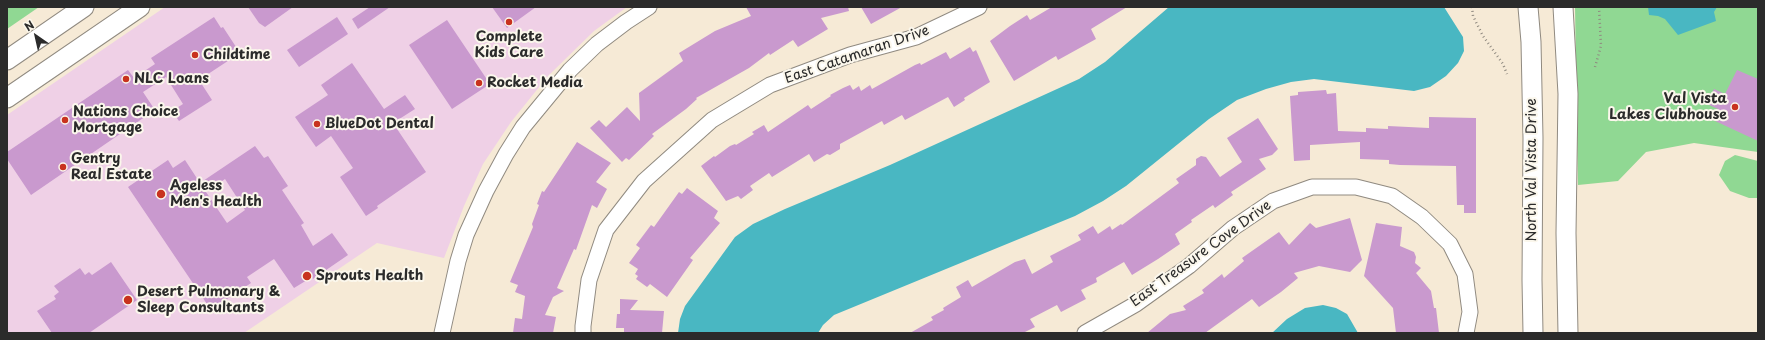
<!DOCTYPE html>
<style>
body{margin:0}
#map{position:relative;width:1765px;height:340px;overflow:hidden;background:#f6ead6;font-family:"Playpen Sans",sans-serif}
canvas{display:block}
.frame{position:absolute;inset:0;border:8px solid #2b2b2b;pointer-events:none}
.north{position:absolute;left:16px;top:16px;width:40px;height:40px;-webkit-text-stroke:3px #fbf7ec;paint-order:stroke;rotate:326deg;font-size:11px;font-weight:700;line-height:16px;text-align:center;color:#2b2b2b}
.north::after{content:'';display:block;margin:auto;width:14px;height:18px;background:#2b2b2b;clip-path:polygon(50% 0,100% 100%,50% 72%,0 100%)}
</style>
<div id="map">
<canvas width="1765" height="340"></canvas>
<div class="frame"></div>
<div class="north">N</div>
</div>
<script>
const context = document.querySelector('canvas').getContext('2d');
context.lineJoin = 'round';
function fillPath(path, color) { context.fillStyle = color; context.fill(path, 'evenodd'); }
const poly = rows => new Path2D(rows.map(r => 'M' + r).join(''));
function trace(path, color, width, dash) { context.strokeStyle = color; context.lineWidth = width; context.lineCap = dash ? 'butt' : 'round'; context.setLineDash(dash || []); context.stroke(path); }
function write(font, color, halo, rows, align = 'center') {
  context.font = font + ' "Playpen Sans",sans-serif'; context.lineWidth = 4; context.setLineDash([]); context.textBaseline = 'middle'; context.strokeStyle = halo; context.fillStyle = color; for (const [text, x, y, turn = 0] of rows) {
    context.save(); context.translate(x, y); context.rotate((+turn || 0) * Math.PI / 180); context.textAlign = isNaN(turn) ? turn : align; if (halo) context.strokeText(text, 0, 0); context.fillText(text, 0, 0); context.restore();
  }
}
fillPath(poly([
 [165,7,627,7,594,31,548,76,511,122,483,164,464,206,444,258,377,243,244,333,7,333,7,115]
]), '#efd0e6');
fillPath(poly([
 [7,7,39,7,7,29],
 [1575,7,1758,7,1758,152,1694,143,1646,152,1618,181,1578,185],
 [1735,155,1758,161,1758,198,1749,198,1730,191,1719,175,1725,161]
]), '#90d893');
fillPath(poly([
 [1169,7,1444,7,1463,37,1464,51,1458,63,1446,76,1430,87,1414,91,1314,79,1291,82,1266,89,1237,100,1209,119,1126,186,1103,201,1075,216,834,315,823,325,818,333,678,333,680,319,685,306,735,237,753,224,785,209,890,165,1079,79,1105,62],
 [1648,7,1717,7,1714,12,1716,21,1678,35,1665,19,1658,16,1649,15],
 [1323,305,1336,308,1347,314,1358,333,1272,333,1287,319,1305,308]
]), '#49b7c2');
fillPath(poly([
 [248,7,293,7,265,27,259,23],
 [370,7,390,7,358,29,352,19],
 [492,7,536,7,507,28],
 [746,7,848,7,849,11,821,18,828,29,798,47,793,40,770,55,769,53,749,68,696,98,697,99,686,109,652,134,654,136,629,160,626,158,622,162,590,128,599,120,606,127,627,107,640,121,639,93,683,61,679,53,715,31,751,16],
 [861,7,902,7,871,24],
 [1052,7,1127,7,1091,29,1096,39,1058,60,1056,56,1014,81,990,41,1010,26,1027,15,1030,20],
 [214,17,221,28,223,27,240,53,199,80,212,100,179,121,172,111,183,104,166,77,143,92,155,110,31,195,7,159,7,152,128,70,134,78,155,64,151,58],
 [337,17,348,34,299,67,287,50],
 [447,20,490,84,452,109,409,45],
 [970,47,973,52,976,50,990,82,964,98,965,100,954,107,948,97,905,120,902,115,884,125,882,121,840,144,840,149,830,155,827,154,814,162,809,154,772,177,769,173,750,186,753,190,741,199,738,196,726,201,701,166,714,156,715,157,730,146,735,144,736,145,754,134,752,132,764,125,768,132,808,105,811,109,831,96,830,95,843,88,850,85,853,90,859,86,861,91,870,85,872,89,915,65,920,63,921,65,946,52,950,59],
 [352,63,384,109,405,95,415,109,393,123,426,172,377,206,378,208,366,216,340,177,353,168,331,136,316,147,295,117,328,95,321,85],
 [1737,70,1758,79,1758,141,1713,120,1718,109,1707,104,1714,89,1725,94],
 [1326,90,1327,94,1336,93,1338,131,1366,132,1366,128,1388,129,1388,126,1429,128,1429,117,1476,118,1476,213,1464,213,1464,205,1457,205,1456,166,1400,165,1389,164,1389,160,1360,159,1360,142,1310,145,1310,160,1294,161,1290,96,1298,95,1298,92],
 [1258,118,1278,149,1272,155,1259,159,1266,169,1231,192,1233,195,1215,208,1213,205,1191,220,1192,222,1175,234,1180,244,1158,259,1132,275,1124,262,1096,278,1097,282,1081,290,1086,299,1061,312,1057,305,1030,319,1035,327,1023,333,910,333,933,320,931,317,944,310,943,308,961,297,956,287,968,280,972,287,1015,262,1025,259,1032,274,1053,262,1050,256,1081,240,1078,235,1093,226,1098,234,1110,226,1112,230,1121,224,1122,225,1179,183,1176,179,1196,165,1196,159,1201,156,1206,157,1220,177,1242,162,1227,138],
 [577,142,611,163,596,182,607,189,597,208,592,205,576,250,574,249,557,288,564,291,553,297,545,315,556,317,553,333,513,333,515,318,522,319,525,296,515,292,518,285,510,282,533,227,532,224,539,205,537,204,542,191,544,192],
 [255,146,264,158,268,156,288,186,282,190,304,223,301,225,313,246,332,233,348,255,313,279,312,277,294,288,274,259,247,277,251,283,211,310,128,187,168,160,173,168,185,160,200,183],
 [225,179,245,210,227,223,206,192],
 [687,188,718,211,714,218,720,223,690,258,693,260,667,297,650,284,647,287,636,279,638,276,635,274,638,269,629,263,640,248,636,245,651,225,654,227,679,192,682,194],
 [1350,218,1362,260,1350,272,1319,266,1294,273,1298,278,1281,292,1259,307,1252,299,1205,333,1147,333,1170,314,1186,310,1183,306,1204,293,1202,290,1222,274,1224,278,1244,261,1242,258,1279,232,1289,245,1310,223,1316,228],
 [1376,223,1402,227,1400,246,1414,252,1416,257,1415,263,1421,268,1416,273,1431,291,1434,308,1436,308,1439,333,1396,333,1393,308,1364,276],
 [111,262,137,300,89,333,52,333,37,311,56,299,54,296,59,292,54,286,80,268,85,275,89,272,92,275],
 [620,299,638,300,630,310,664,311,662,333,624,333,624,328,616,328,617,314,620,314]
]), '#c999ce');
const minor = poly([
 [442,333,458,261,466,235,486,191,506,154,523,127,570,70,597,44,626,22,649,7],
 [583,333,583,326,589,280,606,230,644,181,712,120,770,85,850,55,916,37,979,7],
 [1085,333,1136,304,1189,266,1233,228,1273,201,1312,187,1356,187,1392,196,1422,217,1450,244,1465,274,1470,312,1466,333]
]);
const major = poly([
 [1528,7,1531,42,1533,138,1532,280,1533,333],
 [1563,7,1568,94,1566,233,1568,333],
 [7,60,84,7],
 [7,98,140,7]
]);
trace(minor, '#908a80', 17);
trace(major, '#908a80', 21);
trace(poly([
 [1472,7,1473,16,1483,36,1503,64,1507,74],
 [1595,67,1601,46,1599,7]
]), '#908a80', 2.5, [1, 3]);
trace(minor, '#fff', 15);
trace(major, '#fff', 19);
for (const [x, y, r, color] of [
 [509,22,4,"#c8321e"],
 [195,55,4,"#c8321e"],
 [126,79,4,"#c8321e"],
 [479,83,4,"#c8321e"],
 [1735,107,4,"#c8321e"],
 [65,120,4,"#c8321e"],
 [317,124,4,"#c8321e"],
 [63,167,4,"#c8321e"],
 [161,194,5,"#c8321e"],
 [307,276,5,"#c8321e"],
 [128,300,5,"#c8321e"]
]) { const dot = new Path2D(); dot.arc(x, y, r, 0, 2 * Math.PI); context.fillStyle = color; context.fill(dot); trace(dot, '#fbf7ec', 1.5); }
write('bold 14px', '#2b2b2b', '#fbf7ec', [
 ["Complete",509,37,"center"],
 ["Kids Care",509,53,"center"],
 ["Childtime",203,55],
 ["NLC Loans",134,79],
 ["Rocket Media",487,83],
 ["Val Vista",1727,99,"right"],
 ["Lakes Clubhouse",1727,115,"right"],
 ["Nations Choice",73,112],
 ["Mortgage",73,128],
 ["BlueDot Dental",325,124],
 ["Gentry",71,159],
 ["Real Estate",71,175],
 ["Ageless",170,186],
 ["Men's Health",170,202],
 ["Sprouts Health",316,276],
 ["Desert Pulmonary &",137,292],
 ["Sleep Consultants",137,308]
], 'left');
write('14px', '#2b2b2b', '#fbf7ec', [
 ["East Catamaran Drive",857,55,-19],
 ["North Val Vista Drive",1532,170,-90],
 ["East Treasure Cove Drive",1201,254,-36]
]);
</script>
